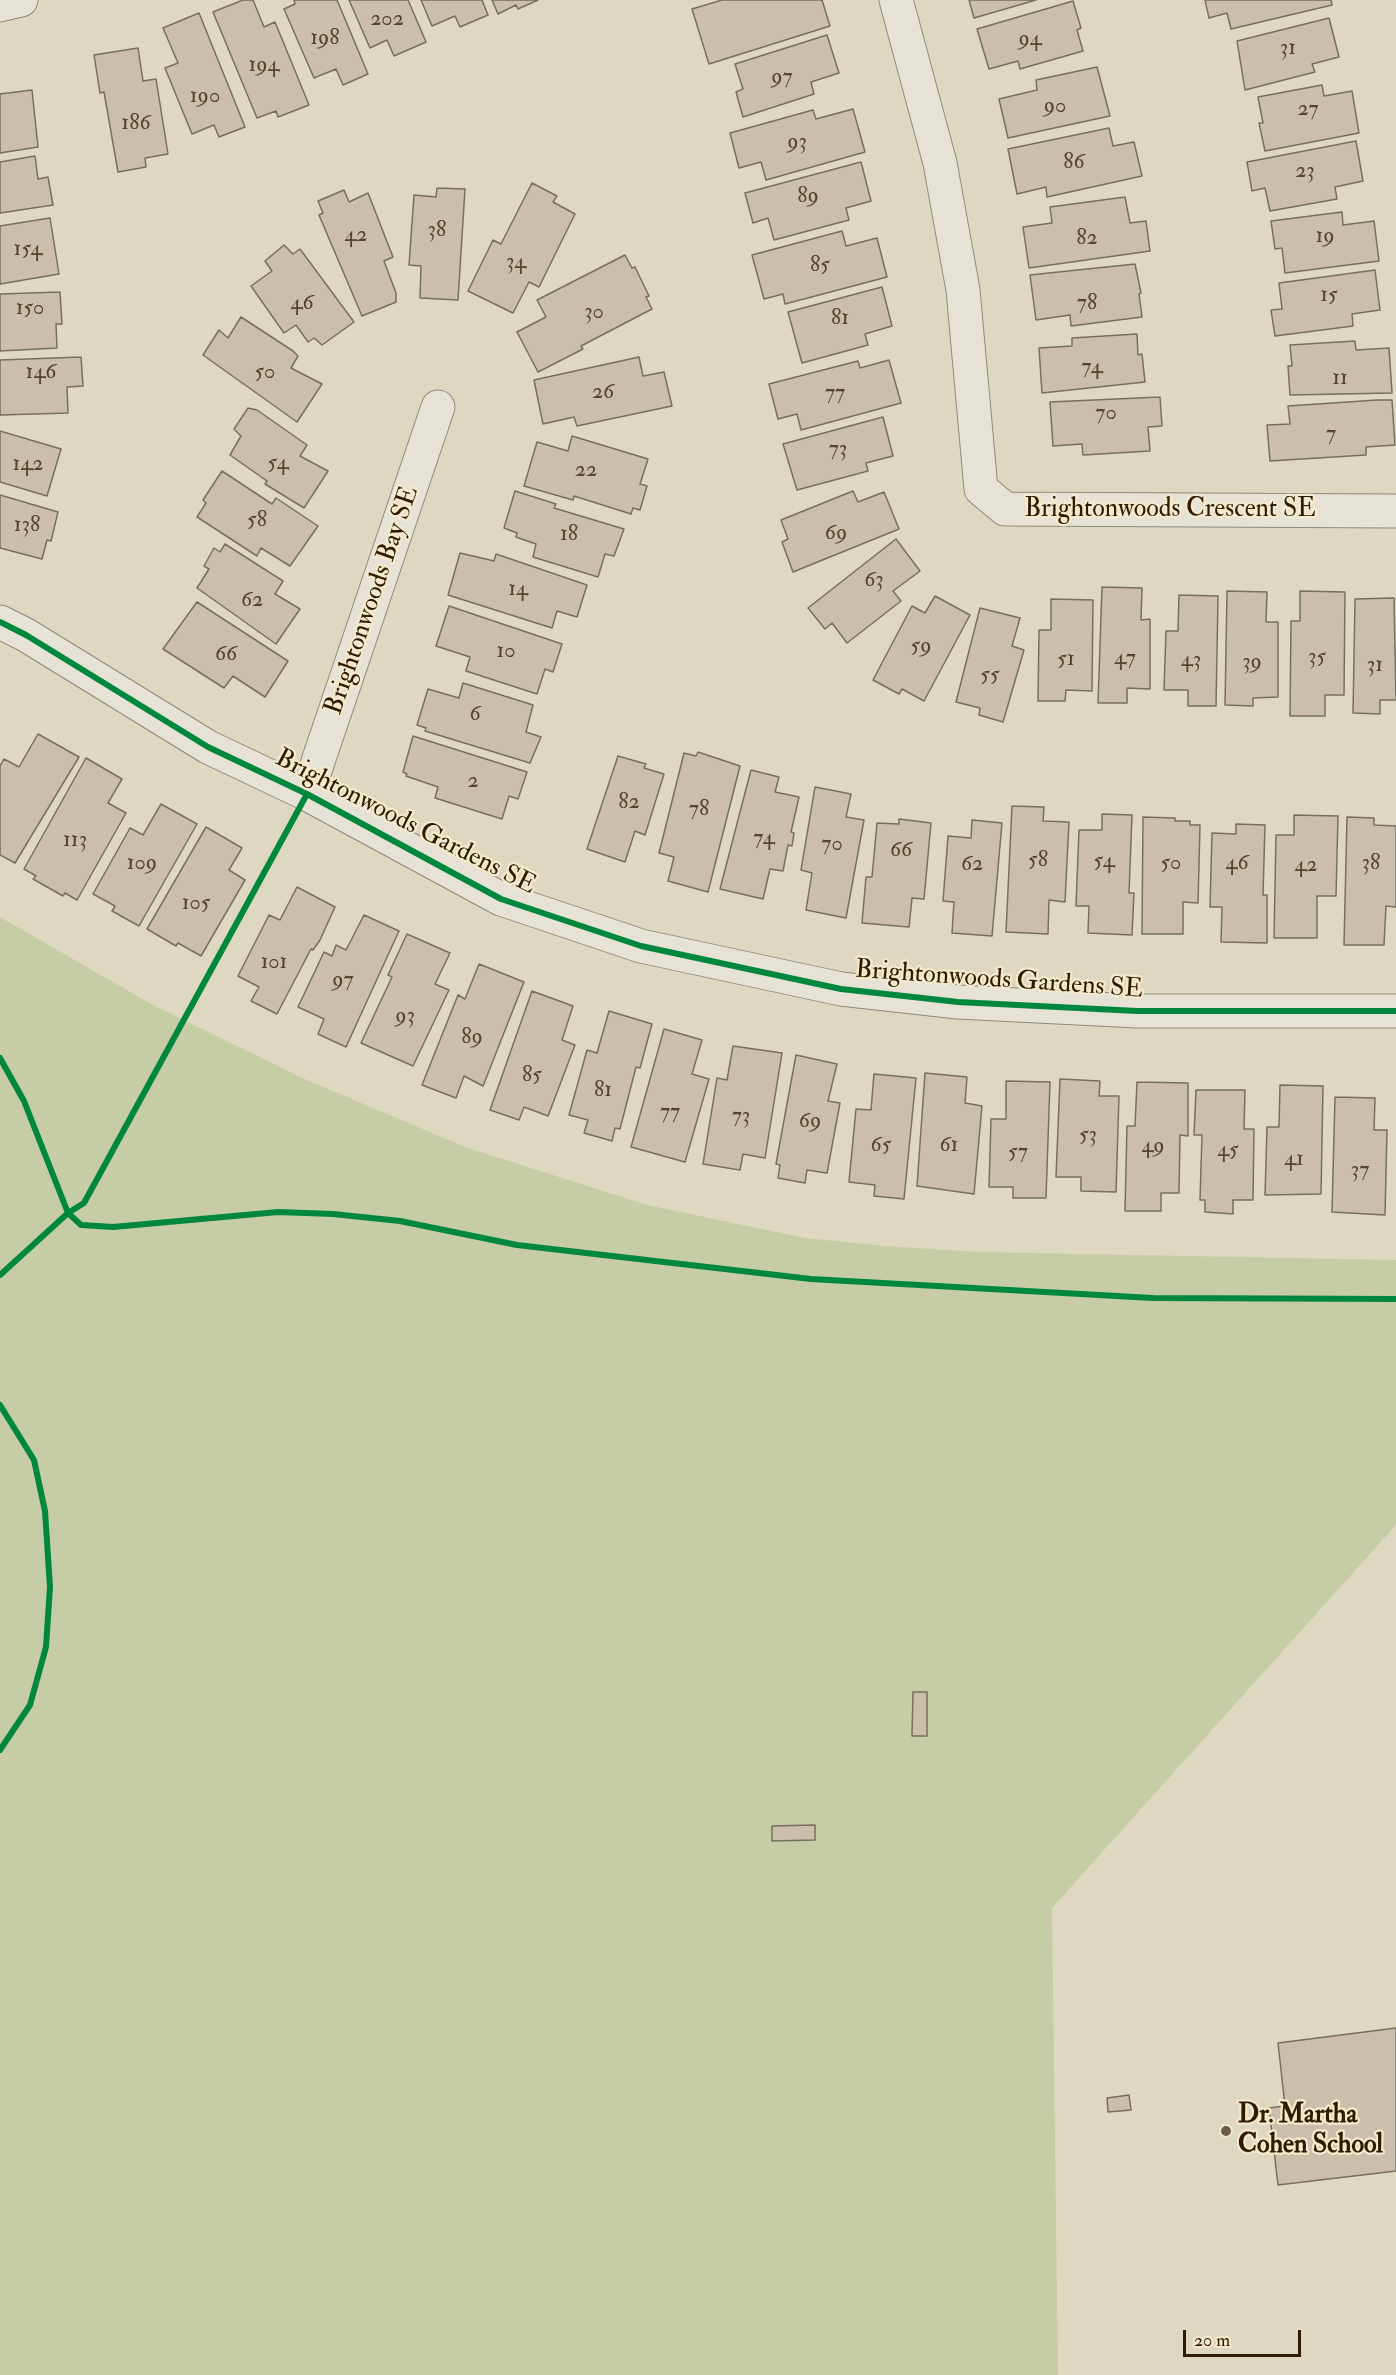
<!DOCTYPE html>
<style>
body{margin:0}
#map{position:relative;width:1396px;height:2375px;overflow:hidden;background:#dfd8c0;font-family:"IM FELL Double Pica",serif}
canvas{display:block}
.scale{position:absolute;left:1183px;top:2330px;width:118px;height:27px;box-sizing:border-box;border:3px solid #2f1b00;border-top:0;padding-left:8px;font-size:18px;line-height:21px;white-space:nowrap;color:#2f1b00;-webkit-text-stroke:4px #f3eace;paint-order:stroke}
</style>
<div id="map">
<canvas width="1396" height="2375"></canvas>
<div class="scale">20 m</div>
</div>
<script>
const context = document.querySelector('canvas').getContext('2d');
context.lineJoin = 'round';
function fillPath(path, color) { context.fillStyle = color; context.fill(path, 'evenodd'); }
const poly = rows => new Path2D(rows.map(r => 'M' + r).join(''));
function trace(path, color, width, dash) { context.strokeStyle = color; context.lineWidth = width; context.lineCap = dash ? 'butt' : 'round'; context.setLineDash(dash || []); context.stroke(path); }
function write(font, color, halo, rows, align = 'center') {
  context.font = font + ' "IM FELL Double Pica",serif'; context.lineWidth = 4.5; context.setLineDash([]); context.textBaseline = 'middle'; context.strokeStyle = halo; context.fillStyle = color; for (const [text, x, y, turn = 0] of rows) {
    context.save(); context.translate(x, y); context.rotate((+turn || 0) * Math.PI / 180); context.textAlign = isNaN(turn) ? turn : align; if (halo) context.strokeText(text, 0, 0); context.fillText(text, 0, 0); context.restore();
  }
}
fillPath(poly([
 [0,917,151,1004,300,1077,465,1147,647,1205,805,1238,885,1246,980,1252,1396,1260,1396,1525,1052,1908,1058,2375,0,2375]
]), '#c6cca6');
const building = poly([
 [243,0,253,0,264,27,275,22,309,105,278,117,276,111,257,118,213,12,243,0],
 [294,0,337,0,368,74,343,85,336,69,314,78,284,9,295,4,294,0],
 [349,0,408,0,426,42,394,56,387,40,370,48,349,0],
 [421,0,482,0,488,15,460,27,455,16,432,26,421,0],
 [492,0,538,0,518,9,516,5,498,14,492,0],
 [722,0,822,0,830,26,709,64,692,9,722,0],
 [969,0,1036,0,974,18,969,0],
 [1205,0,1331,0,1332,5,1231,29,1227,13,1209,18,1205,0],
 [1073,1,1081,28,1077,30,1083,51,1020,69,1018,61,989,69,977,29,1073,1],
 [199,13,245,127,219,137,214,125,192,134,165,68,178,63,163,28,199,13],
 [1329,18,1339,57,1312,64,1315,72,1245,90,1237,41,1329,18],
 [827,35,839,73,811,82,814,94,743,117,736,92,743,89,735,64,827,35],
 [138,48,143,81,156,79,168,154,145,158,146,167,118,172,104,92,100,93,94,55,138,48],
 [1097,67,1110,116,1008,138,999,99,1037,90,1036,80,1097,67],
 [1322,85,1324,96,1352,91,1359,133,1265,151,1259,123,1263,123,1258,97,1322,85],
 [32,90,38,147,0,153,0,94,32,90],
 [853,109,865,152,766,180,761,162,739,168,730,133,813,110,816,119,853,109],
 [1109,128,1113,146,1134,142,1142,176,1047,197,1046,187,1017,194,1008,149,1109,128],
 [1356,141,1363,181,1335,187,1337,199,1270,211,1265,188,1252,191,1247,162,1356,141],
 [35,156,38,179,48,177,53,205,0,213,0,162,35,156],
 [861,162,871,201,846,208,849,220,774,240,768,218,753,223,745,193,861,162],
 [532,183,557,196,553,202,575,214,539,287,529,282,513,313,468,291,493,240,501,244,532,183],
 [437,188,465,189,458,300,420,298,421,266,409,265,414,195,436,197,437,188],
 [344,190,349,202,368,193,393,257,384,261,396,293,396,302,362,316,319,215,323,213,318,201,344,190],
 [1125,197,1130,223,1146,221,1150,251,1029,268,1023,227,1052,223,1050,207,1125,197],
 [1342,212,1343,225,1374,221,1379,261,1285,273,1282,248,1275,249,1271,221,1342,212],
 [50,218,59,274,0,284,0,226,50,218],
 [842,231,846,246,877,238,887,277,785,304,783,294,764,299,752,255,842,231],
 [284,245,293,254,300,249,354,322,322,345,314,338,308,342,296,325,284,333,251,286,272,271,265,261,284,245],
 [625,255,632,268,635,267,649,296,646,297,652,309,581,346,583,349,538,372,517,332,546,317,537,300,625,255],
 [1135,264,1141,293,1139,294,1142,317,1071,326,1070,315,1036,320,1030,275,1135,264],
 [1375,270,1380,310,1352,314,1353,326,1275,336,1271,310,1282,309,1279,283,1375,270],
 [882,287,892,326,865,334,868,345,802,363,788,312,882,287],
 [60,292,62,324,56,324,57,348,0,351,0,294,60,292],
 [241,317,293,351,298,356,291,368,322,384,297,422,203,355,219,330,228,338,241,317],
 [1137,334,1138,355,1142,354,1145,382,1042,393,1039,348,1072,346,1072,338,1137,334],
 [1355,341,1356,350,1389,348,1392,393,1290,395,1288,366,1292,366,1290,345,1355,341],
 [81,357,83,386,67,387,68,413,0,415,0,360,81,357],
 [639,357,643,376,664,372,672,406,577,426,574,417,543,424,534,380,639,357],
 [889,360,901,403,801,430,797,414,778,419,769,384,858,361,860,368,889,360],
 [1160,397,1162,426,1148,427,1150,451,1083,455,1082,444,1053,446,1050,402,1160,397],
 [1377,400,1392,400,1395,445,1366,447,1366,455,1270,461,1267,425,1290,424,1288,406,1377,400],
 [248,408,257,410,307,445,300,456,328,471,304,508,265,484,267,481,230,455,241,436,234,429,248,408],
 [883,417,893,456,866,463,868,471,797,490,783,444,883,417],
 [0,431,61,449,47,496,0,482,0,431],
 [572,436,648,459,640,484,647,486,640,510,633,508,631,514,574,496,573,500,524,486,537,442,568,451,572,436],
 [222,471,272,504,276,498,318,526,290,566,261,548,257,556,197,517,206,503,203,500,222,471],
 [515,491,556,504,554,508,624,529,614,556,605,554,598,577,533,557,536,544,516,537,517,533,504,528,515,491],
 [853,491,858,502,884,492,899,529,793,572,782,542,788,539,781,520,853,491],
 [0,495,58,512,51,541,47,540,42,559,0,548,0,495],
 [896,539,920,571,893,591,901,601,847,643,832,623,825,629,808,608,896,539],
 [225,544,283,581,275,594,300,609,276,644,197,588,209,569,204,566,214,548,220,552,225,544],
 [460,553,494,561,496,554,587,585,577,617,557,611,552,628,448,595,460,553],
 [1102,587,1142,588,1141,620,1150,619,1150,689,1127,688,1127,703,1098,703,1102,587],
 [1227,591,1267,592,1266,622,1278,622,1278,697,1253,698,1253,706,1225,705,1227,591],
 [1300,591,1345,592,1344,695,1325,695,1325,716,1290,716,1291,621,1300,621,1300,591],
 [1179,595,1218,596,1216,706,1188,706,1188,690,1164,690,1166,631,1178,631,1179,595],
 [935,596,970,615,924,701,902,689,899,694,873,680,912,606,925,613,935,596],
 [1394,598,1396,700,1380,700,1380,714,1353,713,1355,599,1394,598],
 [1051,599,1093,600,1092,691,1066,690,1065,701,1038,701,1039,630,1051,630,1051,599],
 [197,602,288,661,265,697,233,676,224,688,163,649,197,602],
 [449,606,562,644,553,672,545,669,537,694,466,671,470,657,436,646,449,606],
 [980,608,1020,618,1012,646,1024,650,1003,722,979,715,980,708,956,702,980,608],
 [463,683,533,705,526,732,541,737,530,763,425,731,426,728,417,725,428,689,459,698,463,683],
 [38,734,79,757,15,863,0,855,0,766,4,759,19,767,38,734],
 [413,736,527,772,518,799,509,796,502,819,435,798,438,787,406,776,407,774,403,772,413,736],
 [698,752,740,766,708,892,668,881,674,857,659,853,684,753,696,756,698,752],
 [618,756,646,764,644,768,664,774,645,835,635,831,625,862,587,849,618,756],
 [86,758,122,779,108,803,126,813,77,900,65,893,63,896,33,879,36,876,24,869,86,758],
 [751,770,779,777,775,792,799,797,791,832,794,833,792,846,788,845,783,871,770,869,763,899,720,889,751,770],
 [815,787,851,794,846,817,864,820,846,918,806,910,812,873,801,870,815,787],
 [161,804,197,824,139,926,112,911,115,906,93,894,130,828,143,835,161,804],
 [1012,806,1044,807,1043,821,1069,822,1065,902,1049,900,1048,934,1006,932,1012,806],
 [1102,814,1132,815,1129,893,1134,893,1132,935,1088,933,1089,906,1076,906,1079,830,1102,830,1102,814],
 [1294,815,1338,816,1336,896,1317,896,1317,938,1274,938,1276,835,1294,835,1294,815],
 [1143,817,1175,818,1175,821,1190,821,1190,825,1200,825,1198,903,1183,902,1183,934,1142,934,1143,817],
 [1347,817,1374,818,1374,825,1396,826,1396,907,1386,906,1384,945,1344,945,1347,817],
 [899,819,931,823,924,899,912,898,909,927,862,923,866,877,872,877,877,823,899,824,899,819],
 [972,820,1002,823,992,936,952,933,954,902,943,901,948,836,971,838,972,820],
 [1236,824,1265,825,1263,895,1267,895,1267,943,1221,942,1222,907,1210,907,1212,833,1236,834,1236,824],
 [206,827,242,848,229,870,245,880,201,956,178,943,176,946,147,929,206,827],
 [297,887,335,907,320,940,313,950,311,949,277,1014,251,1001,259,987,238,976,269,915,280,920,297,887],
 [364,915,399,931,346,1047,318,1034,324,1019,298,1007,324,952,332,956,336,945,346,950,364,915],
 [407,934,450,953,435,984,449,990,413,1066,361,1043,392,977,388,975,407,934],
 [479,964,524,982,483,1086,464,1076,456,1098,422,1085,458,995,465,999,479,964],
 [532,991,573,1006,562,1040,575,1045,548,1116,524,1107,519,1120,490,1110,532,991],
 [609,1011,652,1024,640,1068,636,1067,620,1129,615,1128,612,1141,584,1133,588,1120,569,1115,587,1050,597,1053,609,1011],
 [664,1029,702,1040,692,1074,709,1079,685,1162,631,1147,664,1029],
 [733,1046,782,1053,765,1158,743,1154,740,1170,703,1164,717,1078,727,1080,733,1046],
 [796,1055,837,1064,828,1101,840,1103,827,1173,807,1170,805,1183,778,1178,780,1165,776,1164,796,1055],
 [925,1073,967,1077,965,1103,982,1106,974,1194,917,1186,925,1073],
 [874,1074,916,1078,904,1199,874,1196,875,1185,849,1182,856,1109,871,1110,874,1074],
 [1060,1079,1100,1081,1099,1096,1119,1096,1116,1192,1081,1191,1081,1177,1056,1177,1060,1079],
 [1006,1081,1050,1082,1046,1198,1013,1198,1013,1187,989,1187,991,1119,1006,1119,1006,1081],
 [1137,1082,1188,1083,1188,1136,1180,1135,1179,1193,1161,1193,1161,1211,1125,1211,1127,1126,1135,1126,1137,1082],
 [1280,1085,1323,1086,1321,1194,1265,1195,1267,1127,1279,1127,1280,1085],
 [1196,1090,1245,1090,1244,1129,1254,1129,1253,1200,1233,1200,1233,1214,1205,1212,1205,1200,1200,1200,1202,1135,1194,1135,1196,1090],
 [1335,1097,1375,1098,1374,1130,1387,1130,1385,1215,1332,1212,1335,1097],
 [913,1692,927,1692,927,1736,912,1736,913,1692],
 [815,1825,815,1840,772,1841,772,1826,815,1825],
 [1396,2028,1396,2171,1278,2185,1269,2108,1285,2106,1278,2043,1396,2028],
 [1129,2095,1131,2110,1108,2112,1107,2098,1129,2095]
]);
fillPath(building, '#cbbfac');
trace(building, '#766f5f', 1.5);
const street = poly([
 [896,0,940,163,963,290,981,489,1005,509,1396,511],
 [0,5,21,0],
 [0,622,26,635,208,747,307,794,501,899,641,946,841,989,958,1002,1137,1011,1396,1011],
 [307,794,438,407]
]);
trace(street, '#8f8978', 35);
trace(street, '#e6e2d6', 33);
trace(poly([
 [0,622,26,635,208,747,307,794,501,899,641,946,841,989,958,1002,1137,1011,1396,1011],
 [307,794,84,1203,68,1213,81,1225,113,1227,278,1212,333,1214,400,1221,517,1245,811,1279,1153,1298,1396,1299],
 [0,1058,24,1101,68,1213,0,1275],
 [0,1405,34,1460,45,1511,50,1587,46,1647,30,1705,0,1750]
]), '#00873e', 6);
for (const [x, y, r, color] of [
 [1226,2131,6,"#6d5d43"]
]) { const dot = new Path2D(); dot.arc(x, y, r, 0, 2 * Math.PI); context.fillStyle = color; context.fill(dot); trace(dot, '#f3eace', 2); }
write('22px', '#56442b', null, [
 ["202",387,20],
 ["198",325,39],
 ["94",1030,40],
 ["31",1288,49],
 ["194",264,66],
 ["97",782,78],
 ["190",205,97],
 ["90",1055,107],
 ["27",1308,110],
 ["186",136,124],
 ["93",797,143],
 ["86",1074,163],
 ["23",1305,172],
 ["89",808,197],
 ["38",437,231],
 ["42",356,236],
 ["19",1325,237],
 ["82",1087,239],
 ["154",28,250],
 ["34",516,263],
 ["85",820,266],
 ["15",1329,296],
 ["46",302,304],
 ["78",1087,304],
 ["150",30,309],
 ["30",594,313],
 ["81",840,319],
 ["74",1092,368],
 ["146",41,373],
 ["50",265,373],
 ["11",1340,379],
 ["26",603,393],
 ["77",835,394],
 ["70",1106,414],
 ["7",1331,435],
 ["73",838,450],
 ["54",278,464],
 ["142",28,465],
 ["22",586,471],
 ["58",257,521],
 ["138",27,526],
 ["69",836,534],
 ["18",569,535],
 ["63",874,581],
 ["14",518,590],
 ["62",252,601],
 ["59",921,647],
 ["10",506,652],
 ["66",226,655],
 ["35",1317,658],
 ["47",1125,659],
 ["51",1066,660],
 ["43",1191,661],
 ["39",1252,663],
 ["31",1375,666],
 ["55",990,676],
 ["6",475,715],
 ["2",473,782],
 ["82",629,803],
 ["78",699,810],
 ["74",764,839],
 ["113",75,841],
 ["70",832,845],
 ["66",901,851],
 ["58",1038,861],
 ["54",1104,862],
 ["109",142,864],
 ["50",1171,864],
 ["46",1237,864],
 ["38",1371,864],
 ["62",972,865],
 ["42",1306,866],
 ["105",196,904],
 ["101",274,963],
 ["97",343,981],
 ["93",405,1017],
 ["89",472,1038],
 ["85",532,1076],
 ["81",603,1091],
 ["77",670,1113],
 ["73",741,1117],
 ["69",810,1122],
 ["53",1088,1136],
 ["65",881,1146],
 ["61",949,1146],
 ["49",1153,1147],
 ["45",1228,1151],
 ["57",1018,1153],
 ["41",1294,1160],
 ["37",1360,1171]
]);
write('26px', '#2f1b00', '#f3eace', [
 ["Brightonwoods Crescent SE",1170,510],
 ["Brightonwoods Bay SE",373,601,-71],
 ["Brightonwoods Gardens SE",405,823,27],
 ["Brightonwoods Gardens SE",999,981,4]
]);
write('bold 26px', '#2f1b00', '#f3eace', [
 ["Dr. Martha",1238,2116],
 ["Cohen School",1238,2146]
], 'left');
</script>
